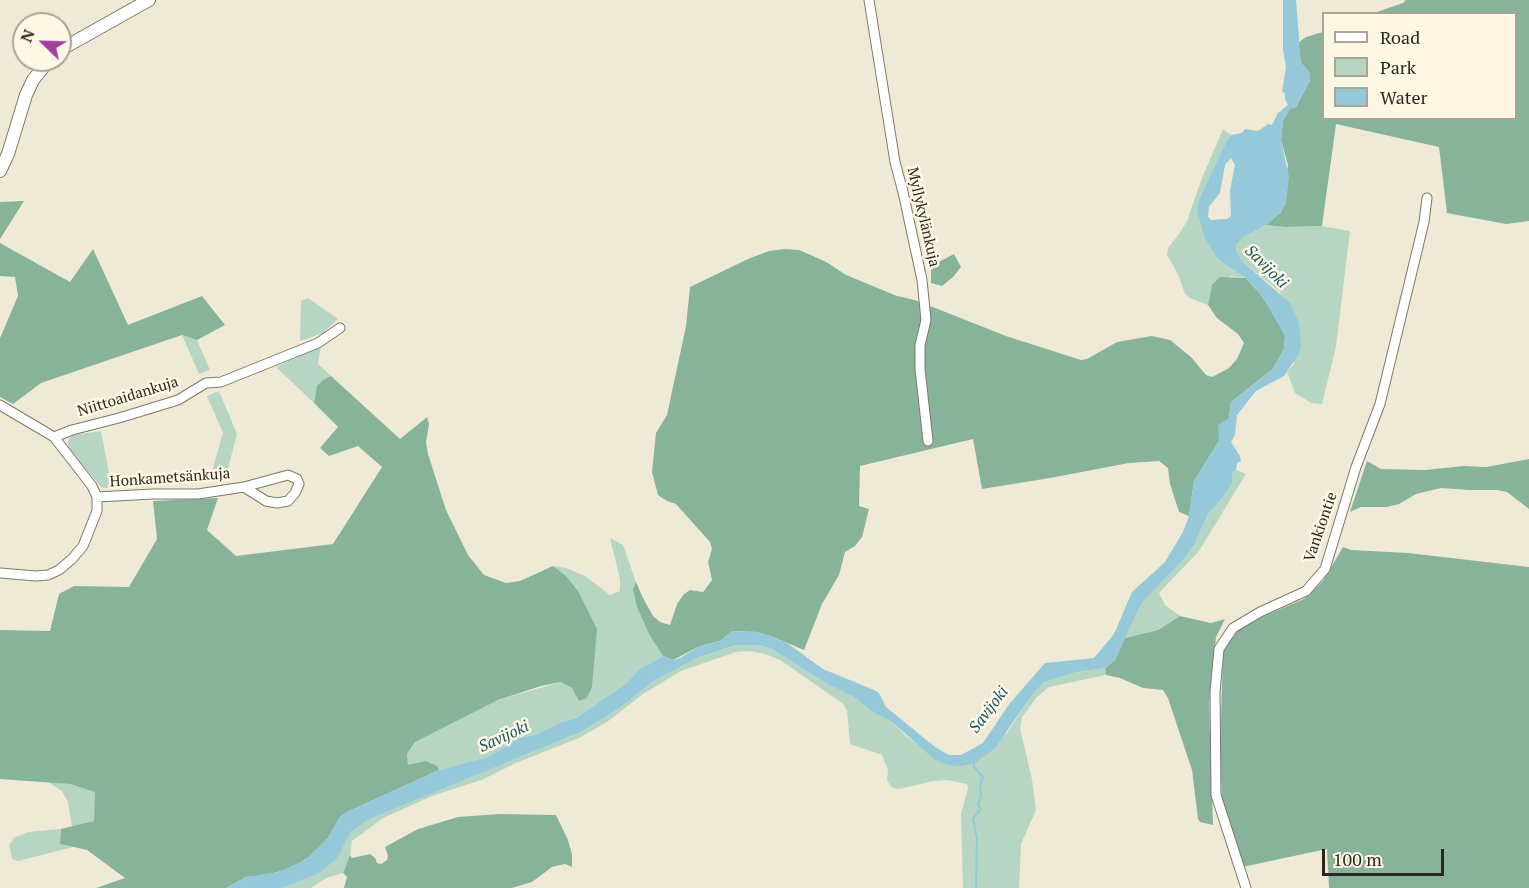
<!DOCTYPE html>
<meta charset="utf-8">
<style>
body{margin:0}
#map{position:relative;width:1529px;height:888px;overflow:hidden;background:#efead6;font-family:"PT Serif",serif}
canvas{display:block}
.legend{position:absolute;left:1322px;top:12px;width:195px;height:108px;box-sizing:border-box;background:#fdf7e4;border:2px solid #a9a496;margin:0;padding:8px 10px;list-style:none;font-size:18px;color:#2a2821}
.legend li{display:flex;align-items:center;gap:12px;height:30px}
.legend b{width:30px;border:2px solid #a9a496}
.north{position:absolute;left:12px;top:12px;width:60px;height:60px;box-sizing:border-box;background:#fdf7e4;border:2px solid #a9a496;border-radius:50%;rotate:293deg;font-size:16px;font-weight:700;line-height:24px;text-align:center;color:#2a2821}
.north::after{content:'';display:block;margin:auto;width:21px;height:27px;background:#a33da0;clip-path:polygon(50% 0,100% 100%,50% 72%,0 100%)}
.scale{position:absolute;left:1322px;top:849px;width:122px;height:27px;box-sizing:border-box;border:3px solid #2a2821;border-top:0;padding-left:8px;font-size:18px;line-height:21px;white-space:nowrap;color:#2a2821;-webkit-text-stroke:4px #fdf7e4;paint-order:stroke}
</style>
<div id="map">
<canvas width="1529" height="888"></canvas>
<ul class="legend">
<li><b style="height:8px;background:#fff"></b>Road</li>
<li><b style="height:16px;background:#b6d6c3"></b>Park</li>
<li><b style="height:16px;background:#95c9d9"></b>Water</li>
</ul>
<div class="north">N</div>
<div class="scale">100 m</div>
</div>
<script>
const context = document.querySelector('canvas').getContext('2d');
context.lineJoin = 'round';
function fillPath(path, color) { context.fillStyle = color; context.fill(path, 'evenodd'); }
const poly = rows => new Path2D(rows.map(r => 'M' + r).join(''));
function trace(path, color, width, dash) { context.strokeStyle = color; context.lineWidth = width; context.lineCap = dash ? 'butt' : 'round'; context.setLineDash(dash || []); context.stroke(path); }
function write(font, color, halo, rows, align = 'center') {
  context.font = font + ' "PT Serif",serif'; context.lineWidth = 5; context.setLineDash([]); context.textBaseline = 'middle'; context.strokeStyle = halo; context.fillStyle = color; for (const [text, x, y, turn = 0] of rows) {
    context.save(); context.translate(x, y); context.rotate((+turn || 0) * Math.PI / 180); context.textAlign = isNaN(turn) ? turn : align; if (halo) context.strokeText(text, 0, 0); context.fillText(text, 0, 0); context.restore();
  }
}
fillPath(poly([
 [1223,129,1231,135,1227,140,1200,197,1223,263,1246,278,1231,276,1212,286,1208,305,1192,299,1185,294,1178,274,1167,255,1168,248,1179,234,1187,221,1202,178],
 [1266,225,1285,227,1322,226,1350,231,1336,346,1322,404,1311,403,1295,393,1287,372,1294,364,1280,292,1242,261,1236,251,1236,245,1242,238],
 [308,298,338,319,323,333,300,341,301,301],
 [182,335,197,340,210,370,199,374],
 [321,346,318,364,331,376,323,380,315,395,314,403,276,367],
 [219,391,237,434,225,480,209,482,223,433,207,396],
 [101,431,112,489,101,487,68,447,68,440,73,435],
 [1236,470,1246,474,1199,551,1159,593,1165,605,1180,616,1158,630,1125,638,1141,604,1184,559,1194,545,1208,514,1223,497,1232,472],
 [610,538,623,545,636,582,633,589,650,636,663,656,638,670,627,683,576,718,561,722,537,734,520,738,488,757,439,770,437,766,408,765,407,754,414,742,498,700,561,682,572,687,566,576,553,566,566,568,585,576,610,595,620,591,620,579],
 [736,645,759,645,772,649,826,683,854,697,874,713,891,721,906,736,947,765,1007,733,1030,698,1044,682,1077,672,1105,668,1106,675,1049,687,1037,697,1022,717,1020,729,1032,779,1036,810,1021,844,1019,888,963,888,961,814,968,788,967,784,947,780,933,781,904,788,896,789,891,787,887,780,888,770,882,755,850,744,847,710,842,703,780,660,765,654,750,651,736,652,681,671,643,694,607,722,579,738,516,763,484,779,432,796,383,818,352,841,350,855,343,873,326,878,311,888,282,888,319,873,343,847,351,832,369,818,583,731,621,707,655,680,697,658],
 [48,782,70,784,96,792,94,821,72,827,68,802,62,791],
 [61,829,60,844,73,847,18,861,12,859,9,845,15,837,28,832]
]), '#b6d6c3');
fillPath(poly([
 [1406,0,1529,0,1529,221,1506,224,1447,213,1439,147,1336,124,1322,226,1285,227,1266,225,1281,212,1288,165,1281,140,1283,121,1290,108,1296,107,1310,80,1310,73,1301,63,1298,43,1306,37,1323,32,1324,118,1516,118,1516,14,1374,13,1403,3],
 [24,201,0,239,0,202],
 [0,243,70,282,93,249,128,325,202,296,225,325,197,340,182,335,41,383,13,404,0,397,0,338,18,296,15,277,0,276],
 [785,249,799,250,813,256,828,263,846,275,897,296,915,300,1006,336,1081,360,1087,359,1117,342,1152,336,1170,340,1191,357,1206,375,1212,377,1229,368,1237,359,1244,343,1238,334,1217,318,1208,305,1212,285,1220,277,1246,278,1262,296,1281,327,1285,336,1284,349,1273,369,1231,402,1229,418,1224,423,1219,441,1194,481,1189,516,1179,512,1170,484,1168,468,1159,461,1129,463,1050,478,982,489,973,439,860,466,859,506,869,509,862,537,855,546,845,552,839,575,822,604,804,650,773,637,757,632,732,631,720,641,700,646,673,660,663,656,650,636,637,607,633,589,636,582,643,598,653,616,660,622,670,625,677,604,684,594,690,590,703,592,712,580,708,562,712,549,710,542,676,504,667,501,658,495,652,472,656,433,667,415,686,326,690,287,748,259,769,251],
 [954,254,961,267,953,277,942,286,931,283,931,266],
 [331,376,400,439,427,417,429,424,426,442,428,454,446,510,468,555,484,575,506,583,520,581,553,566,566,576,578,591,597,629,593,675,592,687,587,698,579,701,572,688,561,682,541,686,498,700,415,742,407,754,408,765,426,761,437,766,439,770,347,812,340,817,328,838,312,855,291,868,267,875,246,877,226,888,96,888,125,878,87,850,60,844,61,829,94,821,95,792,70,784,0,779,0,630,50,631,59,594,74,586,129,587,157,539,153,501,218,498,207,530,236,556,333,544,382,467,358,446,329,456,320,448,338,427,314,403,317,386,323,380],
 [1529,459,1529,509,1507,492,1497,490,1469,490,1441,488,1416,494,1399,504,1387,507,1361,507,1350,512,1367,461,1381,469,1425,470,1464,466,1486,467],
 [1343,547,1351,550,1408,553,1529,567,1529,888,1329,888,1327,849,1242,867,1222,798,1220,750,1223,651,1236,632,1262,617,1304,599,1323,581],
 [1180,616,1211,623,1225,619,1216,637,1209,703,1213,825,1200,822,1198,819,1192,770,1168,698,1163,690,1143,688,1120,678,1106,675,1105,668,1115,660,1125,638,1158,630],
 [499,814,556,815,568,840,572,854,572,867,565,864,552,867,532,882,512,888,344,888,347,877,343,873,350,855,352,858,370,854,375,858,377,863,381,864,387,860,388,856,385,847,418,829,458,817]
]), '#88b39b');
fillPath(poly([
 [1283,0,1296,0,1301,63,1310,73,1310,80,1296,107,1290,109,1283,121,1281,140,1289,177,1286,204,1281,212,1266,225,1242,238,1236,245,1236,251,1242,261,1290,303,1299,323,1301,345,1299,354,1284,376,1256,391,1237,415,1235,435,1231,442,1240,456,1241,461,1237,463,1236,470,1232,472,1232,483,1223,497,1208,514,1194,545,1184,559,1141,604,1115,660,1105,668,1077,672,1044,682,1030,698,995,748,975,763,960,766,947,765,934,759,891,721,874,713,854,697,826,683,772,649,759,645,736,645,697,658,655,680,621,707,583,731,369,819,351,832,340,853,335,860,319,873,307,878,282,888,226,888,246,877,278,872,305,860,328,838,340,817,347,812,439,770,488,757,520,738,537,734,561,722,576,718,627,683,638,670,663,656,673,660,680,658,700,646,720,641,732,631,757,632,773,637,787,643,823,669,874,690,879,693,886,707,935,747,949,755,961,755,983,743,1010,703,1045,663,1094,658,1114,634,1132,592,1165,562,1183,532,1189,516,1194,481,1219,441,1218,425,1229,418,1231,402,1273,369,1284,349,1285,336,1262,296,1246,278,1223,263,1216,256,1205,238,1197,211,1200,197,1227,140,1231,135,1242,133,1245,129,1258,131,1268,124,1272,125,1278,113,1288,105,1285,99,1285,93,1282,92,1286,67,1283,50],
 [1231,158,1235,165,1230,190,1231,216,1227,219,1211,220,1208,217,1209,207,1220,193,1225,165]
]), '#95c9d9');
trace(poly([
 [974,762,974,767,983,777,980,785,981,796,978,804,981,809,973,818,977,838,976,888]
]), '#95c9d9', 2);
const minor = poly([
 [869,0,895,162,903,192,922,280,926,320,920,345,920,369,928,441],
 [0,405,54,437,92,486,97,497,97,511,83,546,72,559,59,570,48,575,36,576,0,573],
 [54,437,72,430,119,418,178,400,206,383,221,382,318,343,340,328],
 [97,497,153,494,198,494,244,487,288,475,297,479,299,484,295,493,288,501,277,503,266,501,244,487],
 [1246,888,1216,795,1215,692,1219,649,1233,628,1260,612,1306,591,1325,569,1356,467,1380,404,1424,222,1427,198]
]);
const tertiary = poly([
 [60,50,149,0],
 [0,171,8,154,26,95,33,80,49,60]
]);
trace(minor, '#7e7968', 11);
trace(tertiary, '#7e7968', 14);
trace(minor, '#fff', 9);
trace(tertiary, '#fff', 12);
write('15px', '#2a2821', '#fdf7e4', [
 ["Myllykylänkuja",923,217,77],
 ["Niittoaidankuja",128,397,-17],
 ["Honkametsänkuja",170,478,-4],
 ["Vankiontie",1321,527,-71]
]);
write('italic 16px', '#125769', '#fdf7e4', [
 ["Savijoki",1266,267,45],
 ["Savijoki",989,710,-53],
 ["Savijoki",504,737,-25]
]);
</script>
